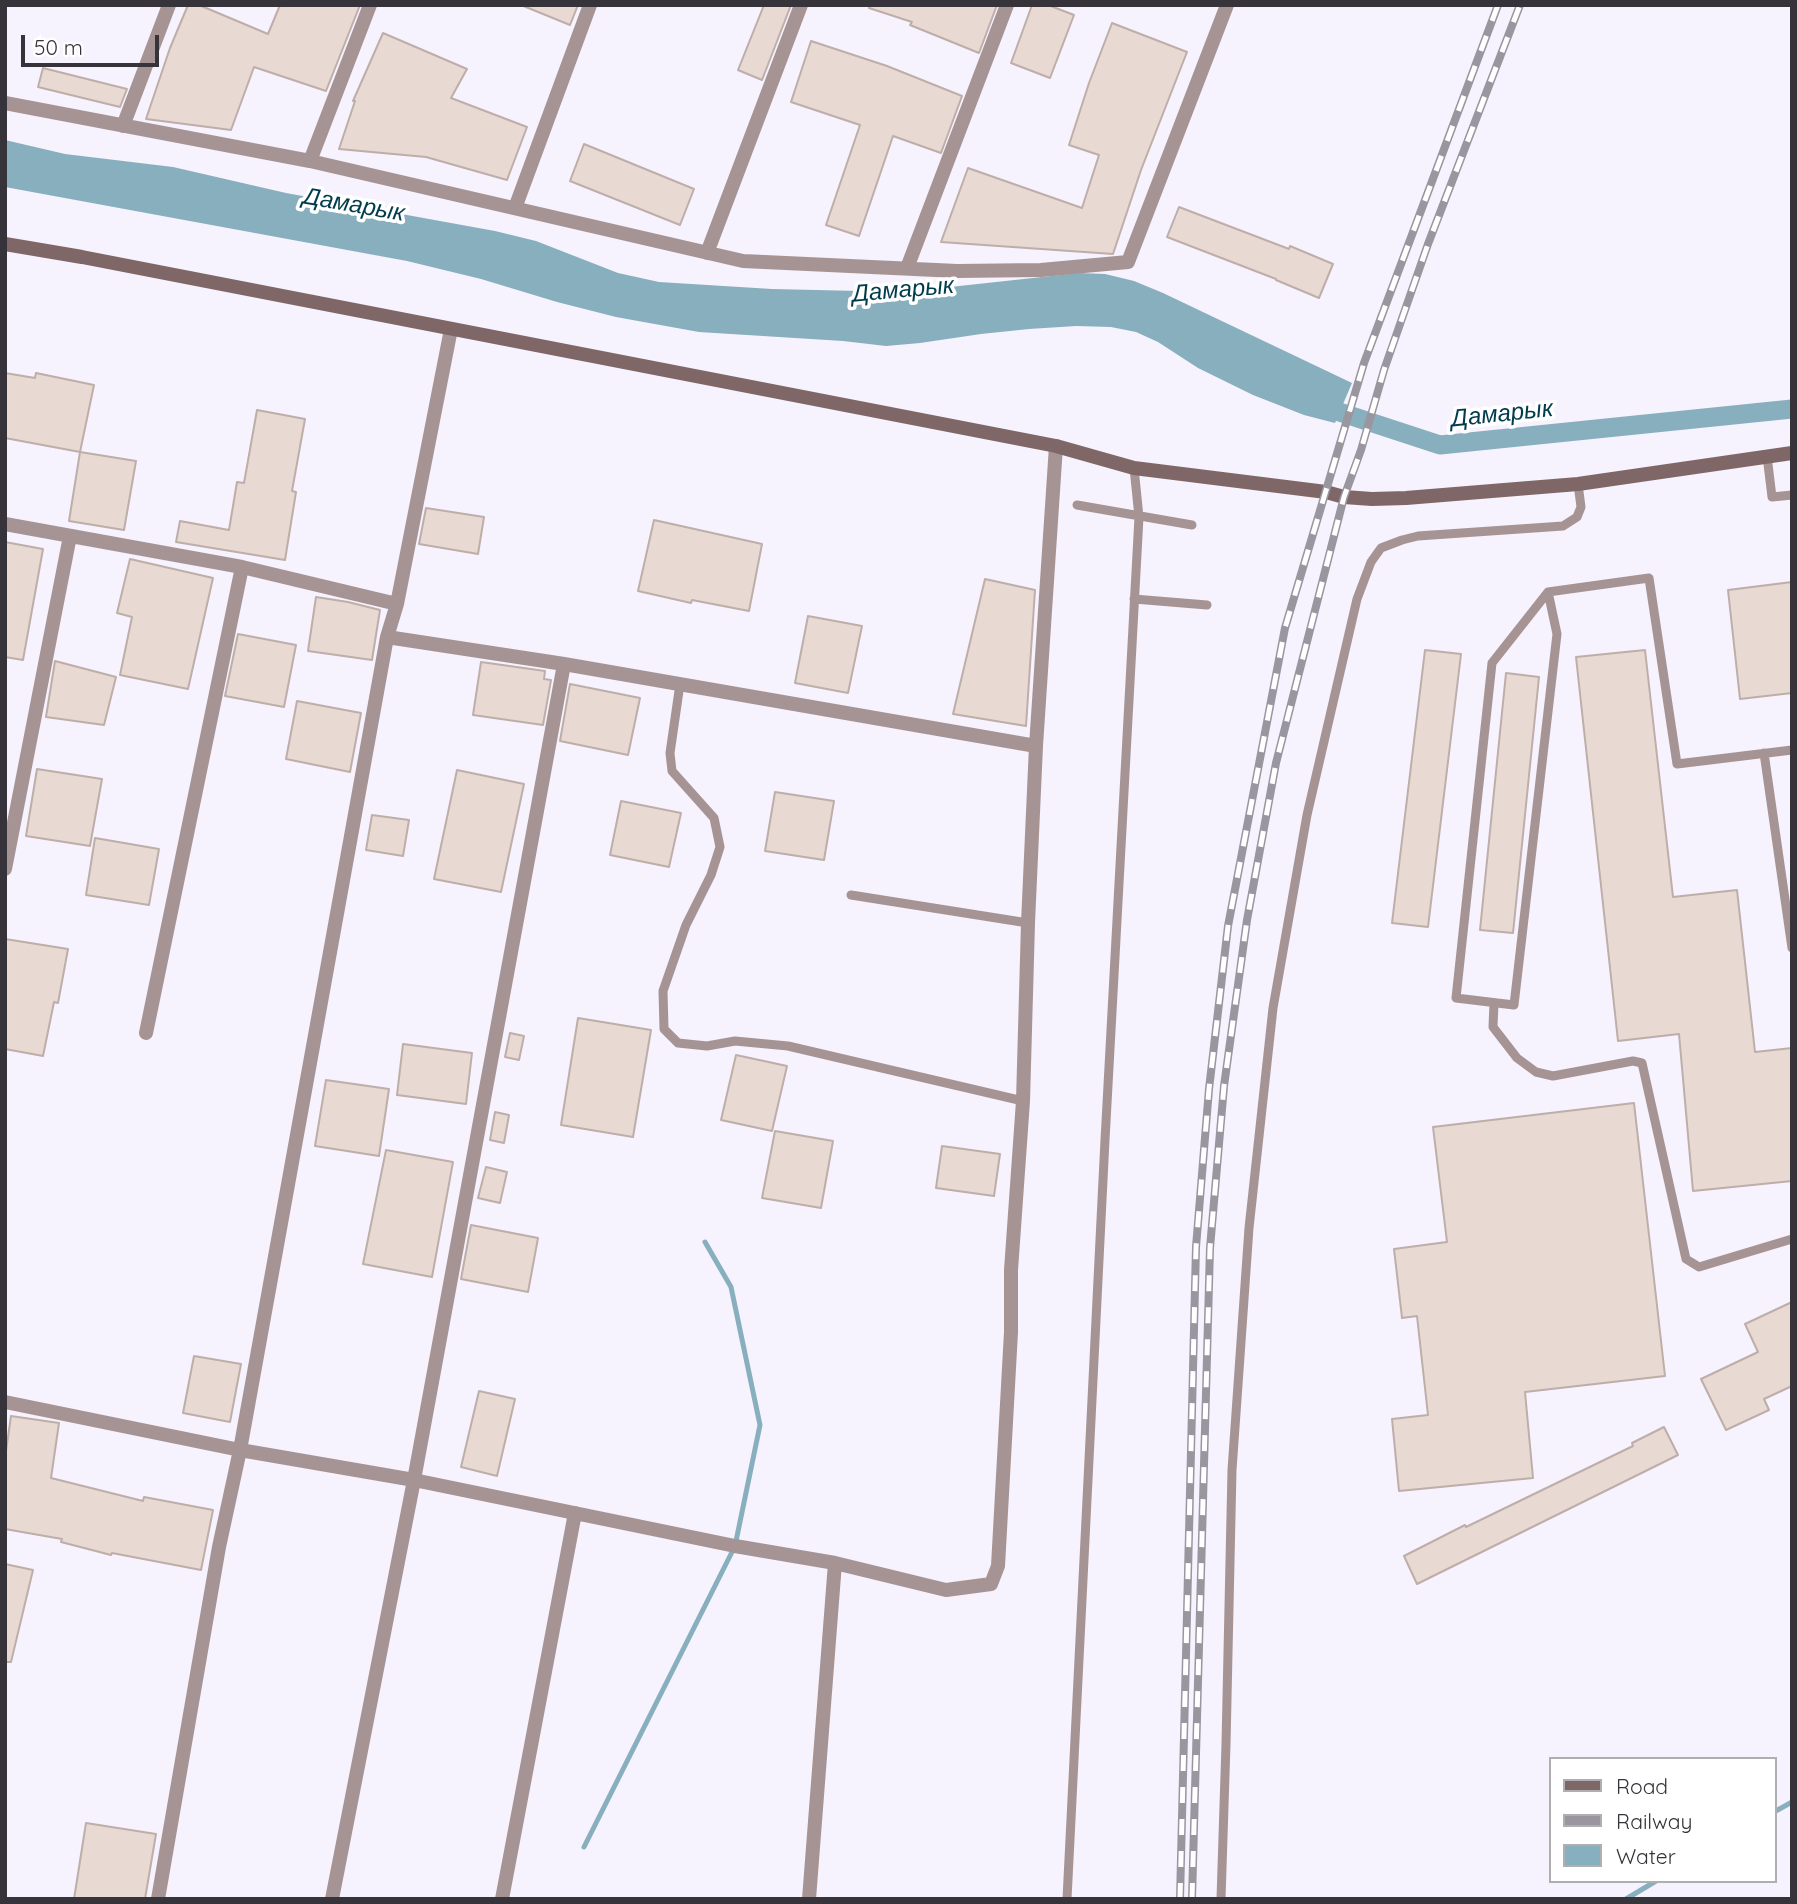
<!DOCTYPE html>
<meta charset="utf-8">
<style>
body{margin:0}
#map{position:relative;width:1797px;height:1904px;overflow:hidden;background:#f6f2fe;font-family:Quicksand,sans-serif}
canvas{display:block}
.frame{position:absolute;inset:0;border:7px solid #36343a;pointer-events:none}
.legend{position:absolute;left:1549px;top:1757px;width:228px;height:126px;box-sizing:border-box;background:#fff;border:2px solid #afaeb0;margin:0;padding:9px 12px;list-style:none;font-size:21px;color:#36343a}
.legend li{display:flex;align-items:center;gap:14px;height:35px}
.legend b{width:35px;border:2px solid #afaeb0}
.scale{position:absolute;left:21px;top:35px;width:138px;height:32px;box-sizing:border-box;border:4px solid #36343a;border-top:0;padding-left:9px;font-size:21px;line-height:24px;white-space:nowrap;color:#36343a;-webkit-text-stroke:5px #fff;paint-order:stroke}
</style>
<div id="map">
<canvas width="1797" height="1904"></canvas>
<div class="frame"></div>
<ul class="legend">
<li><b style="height:9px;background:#7f6767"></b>Road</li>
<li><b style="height:9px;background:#99969f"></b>Railway</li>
<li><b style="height:19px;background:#88afbd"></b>Water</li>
</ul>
<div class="scale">50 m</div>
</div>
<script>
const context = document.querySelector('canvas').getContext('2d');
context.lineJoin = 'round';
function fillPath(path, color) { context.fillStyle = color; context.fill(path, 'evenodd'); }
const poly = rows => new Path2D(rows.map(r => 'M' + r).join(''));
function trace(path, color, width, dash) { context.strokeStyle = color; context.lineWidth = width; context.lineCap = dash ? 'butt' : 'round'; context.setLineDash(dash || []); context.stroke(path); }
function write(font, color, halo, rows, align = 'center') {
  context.font = font + ' Quicksand,sans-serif'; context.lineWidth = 7; context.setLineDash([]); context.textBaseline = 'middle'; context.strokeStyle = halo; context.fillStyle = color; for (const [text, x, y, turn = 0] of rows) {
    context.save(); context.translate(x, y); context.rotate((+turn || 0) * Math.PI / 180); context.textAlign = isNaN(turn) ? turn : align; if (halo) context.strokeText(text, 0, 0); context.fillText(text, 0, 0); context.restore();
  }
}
fillPath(poly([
 [5,140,65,154,173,167,286,193,495,231,536,241,618,273,659,282,772,289,904,292,1079,273,1105,274,1134,281,1163,293,1352,383,1335,423,1304,415,1253,395,1198,368,1158,342,1136,332,1111,327,1076,326,1029,329,981,334,920,343,886,346,843,341,699,332,616,317,557,302,481,279,407,261,5,187]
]), '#88afbd');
trace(poly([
 [1774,1812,1792,1802],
 [584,1847,735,1546,760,1425,731,1287,705,1242],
 [1626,1899,1656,1881]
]), '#88afbd', 5);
trace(poly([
 [1318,405,1440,445,1792,409]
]), '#88afbd', 19);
const building = poly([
 [188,5,199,5,268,34,280,5,360,5,326,91,254,67,231,130,146,119,170,48,188,5],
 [521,5,578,5,570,25,521,5],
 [764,5,791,5,762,80,738,70,764,5],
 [870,5,997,5,979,53,910,25,912,22,869,8,870,5],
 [1032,5,1048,5,1074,15,1050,78,1011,63,1032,5],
 [1112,23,1187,52,1141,170,1113,254,941,242,968,168,1082,208,1099,155,1069,145,1089,83,1112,23],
 [383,33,467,69,451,98,527,127,507,180,426,157,339,149,355,101,353,101,383,33],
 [811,41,887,66,962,96,941,153,893,136,859,236,826,225,860,125,791,102,811,41],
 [43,68,127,89,120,107,38,87,43,68],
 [584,144,694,189,680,225,570,181,584,144],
 [1179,207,1289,249,1290,246,1333,264,1319,298,1276,280,1276,279,1167,237,1179,207],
 [5,373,35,378,36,373,94,385,80,452,5,438,5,373],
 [257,410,305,419,292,491,296,492,285,560,176,542,180,521,229,530,237,482,244,483,257,410],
 [80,452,136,461,124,530,69,521,80,452],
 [426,508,484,517,478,554,419,544,426,508],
 [654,520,762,544,749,611,692,600,691,603,638,591,654,520],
 [5,542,43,549,23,660,5,657,5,542],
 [130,559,213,578,188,689,120,675,132,617,117,613,130,559],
 [985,579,1035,590,1026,726,953,714,985,579],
 [1792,582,1792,693,1740,699,1728,590,1792,582],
 [316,597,348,602,380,610,372,660,308,651,316,597],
 [808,616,862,626,848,693,795,683,808,616],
 [238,634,296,645,284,707,225,696,238,634],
 [1425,650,1461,654,1428,927,1392,923,1425,650],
 [1645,650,1673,897,1737,890,1755,1052,1792,1048,1792,1181,1693,1191,1679,1034,1618,1041,1576,657,1645,650],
 [55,661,116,677,104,725,46,717,55,661],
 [481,662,545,671,544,679,551,680,543,725,473,715,481,662],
 [1506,673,1539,677,1513,933,1480,930,1506,673],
 [570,684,640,698,628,755,560,741,570,684],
 [297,701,361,713,350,772,286,759,297,701],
 [37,769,102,779,90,846,26,836,37,769],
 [457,770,524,784,501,892,434,879,457,770],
 [775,792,834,801,824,860,765,851,775,792],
 [621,801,681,813,669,867,610,855,621,801],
 [372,815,409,820,403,856,366,850,372,815],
 [95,838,159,849,149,905,86,895,95,838],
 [5,939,68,949,58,1003,54,1002,43,1056,5,1049,5,939],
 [578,1018,651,1030,633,1137,561,1125,578,1018],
 [510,1033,524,1036,519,1060,505,1057,510,1033],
 [403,1044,472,1053,466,1104,397,1095,403,1044],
 [736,1055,787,1066,772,1131,721,1120,736,1055],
 [326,1080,389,1089,379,1156,315,1146,326,1080],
 [1634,1103,1665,1376,1525,1392,1533,1478,1399,1491,1392,1419,1428,1415,1417,1316,1402,1318,1394,1249,1447,1242,1433,1127,1634,1103],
 [495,1112,509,1115,504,1143,490,1140,495,1112],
 [775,1131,833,1141,821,1208,762,1198,775,1131],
 [942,1146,1000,1154,994,1196,936,1188,942,1146],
 [386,1150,453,1162,432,1277,363,1264,386,1150],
 [486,1167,507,1172,500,1203,478,1198,486,1167],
 [471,1225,538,1238,528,1292,461,1279,471,1225],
 [1792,1302,1792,1386,1764,1399,1769,1410,1726,1430,1701,1379,1758,1352,1745,1324,1792,1302],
 [194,1356,241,1364,230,1422,183,1413,194,1356],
 [479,1391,515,1399,497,1476,461,1467,479,1391],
 [11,1416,59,1423,51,1478,143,1501,144,1497,213,1510,201,1570,112,1553,111,1555,61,1542,62,1539,5,1529,5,1458,11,1416],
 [1664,1427,1678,1455,1417,1584,1404,1556,1465,1525,1466,1527,1633,1446,1632,1443,1664,1427],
 [5,1564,33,1570,11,1662,5,1662,5,1564],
 [86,1823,156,1834,145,1899,74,1899,86,1823]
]);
fillPath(building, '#e9d9d3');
trace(building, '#beaea9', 2);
trace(poly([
 [1767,456,1772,497,1792,495],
 [1077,505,1192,525],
 [1548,592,1557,634,1514,1005,1456,998,1492,663,1548,592,1649,578,1677,764,1792,750],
 [1134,599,1207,605],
 [680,684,670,753,672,771,714,818,720,847,711,875,686,925,663,991,664,1029,678,1043,707,1046,735,1041,788,1046,1023,1101],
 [1764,753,1792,948],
 [851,895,1028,923],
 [1494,1003,1493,1027,1517,1058,1536,1072,1553,1076,1633,1061,1642,1063,1686,1259,1699,1267,1792,1239],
 [1067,1899,1105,1140,1139,517,1134,468],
 [1221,1899,1226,1744,1232,1470,1249,1228,1273,1008,1307,815,1357,599,1371,562,1381,548,1402,540,1418,536,1563,526,1577,517,1581,507,1578,484]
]), '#a69494', 9);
trace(poly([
 [5,103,310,161,743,261,957,271,1041,270,1128,262,1227,5],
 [123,126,169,5],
 [310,161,370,5],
 [515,208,590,5],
 [707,253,801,5],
 [907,268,1007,5],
 [5,524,242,567,397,604],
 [387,637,564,664,1036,746],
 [5,869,70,536],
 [146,1033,242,567],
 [5,1402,240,1450,414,1480,735,1546,835,1563,946,1590,991,1584,998,1566,1011,1332,1011,1270,1023,1101,1028,923,1036,746,1056,446],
 [158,1899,219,1547,240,1450,387,637,397,604,451,329],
 [332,1899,414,1480,564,664],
 [502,1899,575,1513],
 [809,1899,835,1563]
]), '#a69494', 14);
trace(poly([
 [5,244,82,257,1056,446,1134,468,1326,492,1344,497,1372,499,1406,498,1578,484,1792,453]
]), '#7f6767', 14);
const rail = poly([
 [1180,1899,1196,1247,1209,1089,1228,926,1285,628,1364,363,1498,5],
 [1192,1899,1210,1248,1224,1086,1247,920,1276,763,1344,497,1361,450,1384,370,1428,244,1520,5]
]);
trace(rail, '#99969f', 8);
trace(rail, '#fff', 5, [16]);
write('italic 24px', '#003c4c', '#fff', [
 ["Дамарык",354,205,10],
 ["Дамарык",903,290,-5],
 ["Дамарык",1502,414,-6]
]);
</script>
